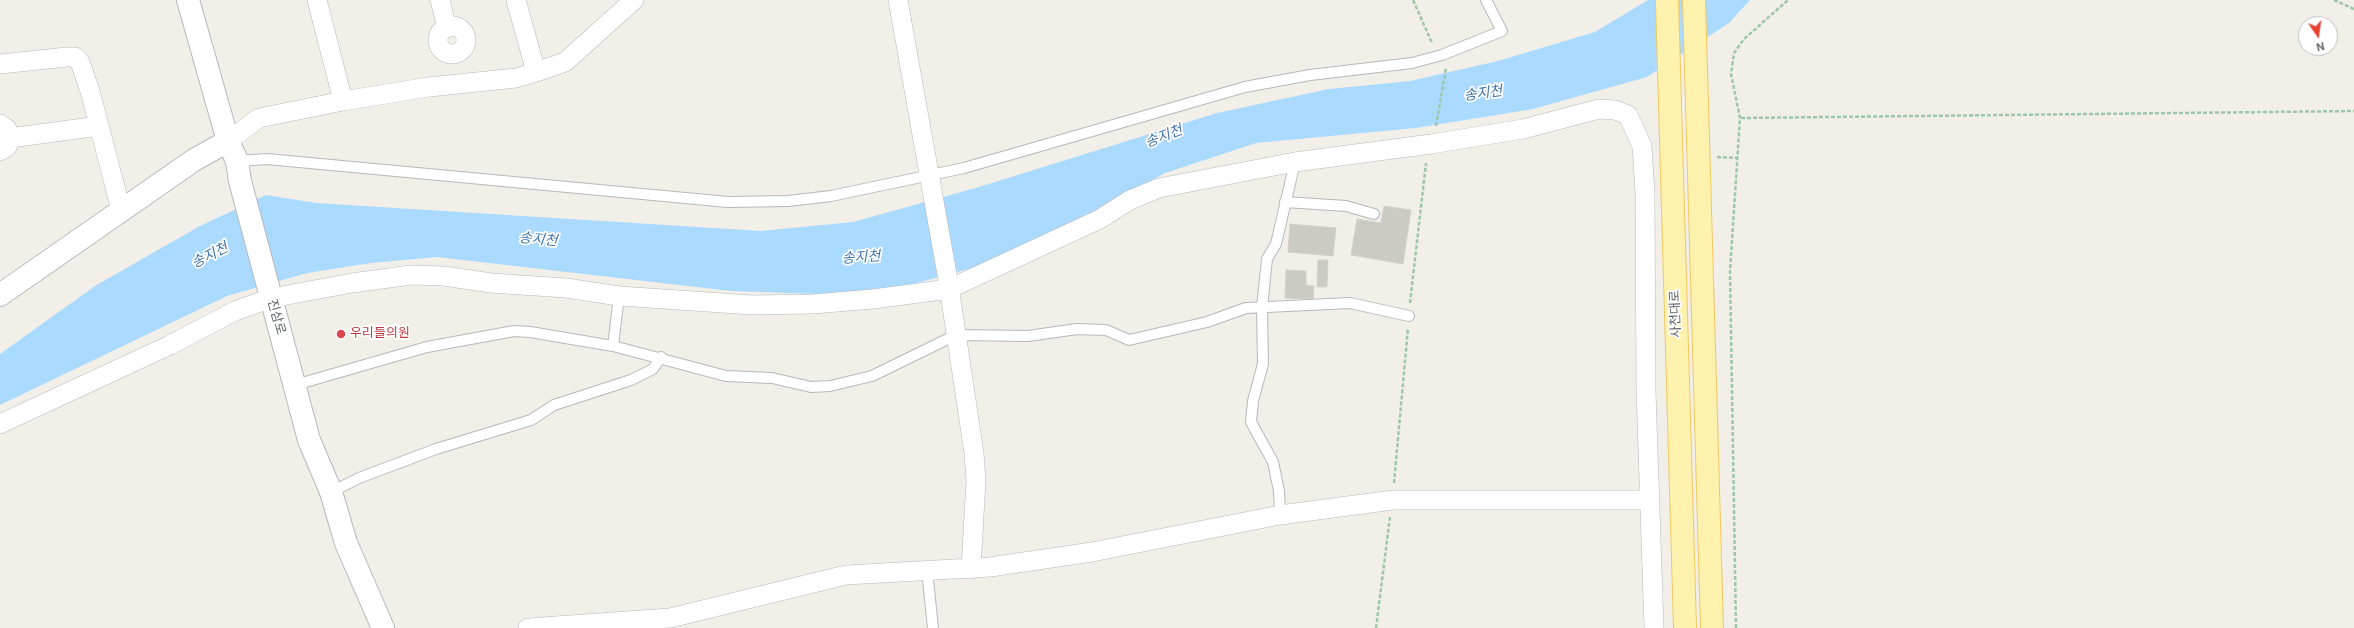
<!DOCTYPE html>
<meta charset="utf-8">
<style>
body{margin:0}
#map{position:relative;width:2354px;height:628px;overflow:hidden;background:#f1efe8;font-family:"DM Sans",sans-serif}
canvas{display:block}
.north{position:absolute;left:2298px;top:16px;width:40px;height:40px;box-sizing:border-box;background:#fff;border:1px solid #bfc1c3;border-radius:50%;rotate:167deg;font-size:11px;font-weight:700;line-height:16px;text-align:center;color:#5f6368}
.north::after{content:'';display:block;margin:auto;width:14px;height:18px;background:#ea4335;clip-path:polygon(50% 0,100% 100%,50% 72%,0 100%)}
</style>
<div id="map">
<canvas width="2354" height="628"></canvas>
<div class="north">N</div>
</div>
<script>
const context = document.querySelector('canvas').getContext('2d');
context.lineJoin = 'round';
function fillPath(path, color) { context.fillStyle = color; context.fill(path, 'evenodd'); }
const poly = rows => new Path2D(rows.map(r => 'M' + r).join(''));
function trace(path, color, width, dash) { context.strokeStyle = color; context.lineWidth = width; context.lineCap = dash ? 'butt' : 'round'; context.setLineDash(dash || []); context.stroke(path); }
function write(font, color, halo, rows, align = 'center') {
  context.font = font + ' "DM Sans","Noto Sans KR",sans-serif'; context.lineWidth = 3.5; context.setLineDash([]); context.textBaseline = 'middle'; context.strokeStyle = halo; context.fillStyle = color; for (const [text, x, y, turn = 0] of rows) {
    context.save(); context.translate(x, y); context.rotate((+turn || 0) * Math.PI / 180); context.textAlign = isNaN(turn) ? turn : align; if (halo) context.strokeText(text, 0, 0); context.fillText(text, 0, 0); context.restore();
  }
}
fillPath(poly([
 [1648,0,1750,0,1729,23,1647,77,1533,109,1416,128,1256,143,1165,173,1094,212,976,267,887,291,847,295,731,291,437,257,371,263,307,273,227,296,0,405,0,354,95,286,200,226,266,195,316,203,761,231,853,222,979,187,1217,113,1329,89,1410,81,1498,61,1595,32]
]), '#aadaff');
const building = poly([
 [1384,206,1411,210,1403,264,1351,255,1357,219,1381,223,1384,206],
 [1290,224,1336,228,1333,256,1288,252,1290,224],
 [1318,260,1328,260,1327,287,1317,287,1318,260],
 [1286,270,1306,271,1306,285,1314,286,1313,299,1285,298,1286,270]
]);
fillPath(building, '#cccac5');
trace(building, '#d6d1c6', 1);
const service = poly([
 [237,161,267,159,728,202,788,201,831,196,964,168,1245,87,1310,75,1412,63,1442,55,1502,31,1486,0],
 [1285,202,1346,206,1374,214],
 [613,346,619,296],
 [295,385,427,347,514,331,530,332,613,346,726,376,772,378,811,387,830,386,872,376,956,335,1028,336,1077,329,1106,330,1129,340,1207,322,1246,308,1350,303,1409,316],
 [331,492,359,478,436,449,531,420,554,405,631,380,653,369,661,357],
 [1280,515,1279,491,1273,462,1251,422,1253,401,1263,364,1262,307,1267,259,1276,244,1295,162],
 [927,570,933,628]
]);
const minor = poly([
 [317,0,343,101,429,87,516,78,536,72,516,0],
 [440,0,447,28],
 [898,0,948,280,974,453,976,481,971,569],
 '438 40a14 14 0 1 1 28 0a14 14 0 1 1-28 0Z',
 [0,64,67,57,75,57,80,62,90,91,121,210],
 [536,72,565,62,634,0],
 [0,124,7,129,10,138,7,147,0,151],
 [10,138,99,126],
 [228,141,259,118,343,101],
 [0,424,170,345,235,311,271,298,352,283,411,275,444,276,491,283,566,288,619,296,752,305,813,304,873,299,949,289,1100,219,1130,200,1159,188,1295,162,1431,144,1523,129,1599,109,1615,110,1628,115,1642,146,1645,193,1646,391,1654,628],
 [528,628,670,618,846,575,990,567,1092,552,1280,515,1393,500,1649,500]
]);
const tertiary = poly([
 [188,0,228,141,237,161,240,181,309,440,331,492,346,543,383,628],
 [0,295,194,160,228,141]
]);
const primary = poly([
 [1667,0,1685,628],
 [1694,0,1712,628]
]);
trace(service, '#b5b8bc', 12);
trace(minor, '#b5b8bc', 20);
trace(tertiary, '#b5b8bc', 24);
trace(primary, '#f2c960', 24);
trace(poly([
 [1413,0,1432,43],
 [2334,0,2354,9],
 [1741,118,2354,111],
 [1436,126,1446,68],
 [1717,157,1738,158],
 [1410,303,1426,163],
 [1394,483,1408,328],
 [1376,628,1390,517],
 [1736,628,1730,271,1740,118,1731,74,1734,53,1744,39,1788,0]
]), '#9cc7a9', 2.5, [4, 2]);
trace(service, '#fff', 10);
trace(minor, '#fff', 19);
trace(tertiary, '#fff', 22);
trace(primary, '#fff2af', 22);
for (const [x, y, r, color] of [
 [341,334,5,"#e0444e"]
]) { const dot = new Path2D(); dot.arc(x, y, r, 0, 2 * Math.PI); context.fillStyle = color; context.fill(dot); trace(dot, '#fff', 1.5); }
write('13px', '#5f6368', '#fff', [
 ["사천대로",1676,314,-92],
 ["진삼로",276,317,74]
]);
write('13px', '#be3a42', '#fff', [
 ["우리들의원",350,334]
], 'left');
write('italic 14px', '#4174aa', '#fff', [
 ["송지천",1483,94,-8],
 ["송지천",1164,137,-21],
 ["송지천",538,240,6],
 ["송지천",210,256,-27],
 ["송지천",861,258,-4]
]);
</script>
